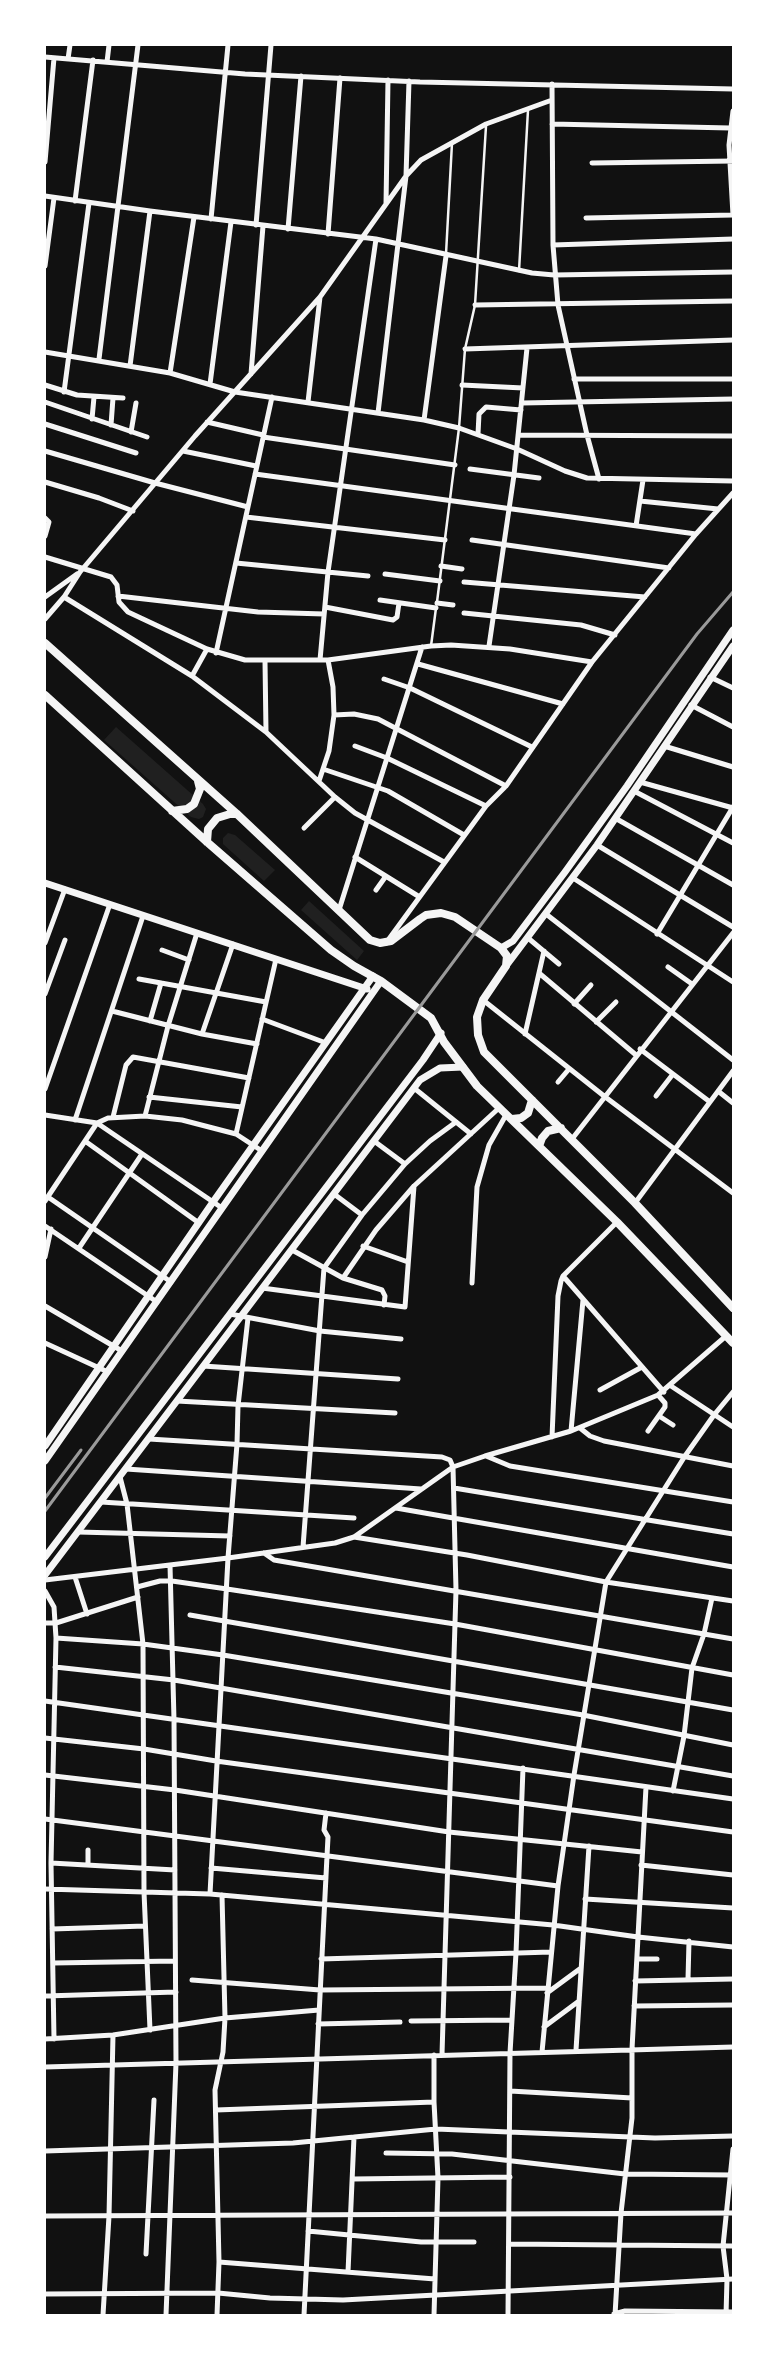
<!DOCTYPE html>
<style>
body{margin:0}
#map{position:relative;width:778px;height:2360px;overflow:hidden;background:#111;font-family:Commissioner,sans-serif}
canvas{display:block}
.frame{position:absolute;inset:0;border:46px solid #fff;pointer-events:none}
</style>
<div id="map">
<canvas width="778" height="2360"></canvas>
<div class="frame"></div>
</div>
<script>
const context = document.querySelector('canvas').getContext('2d');
context.lineJoin = 'round';
function fillPath(path, color) { context.fillStyle = color; context.fill(path, 'evenodd'); }
const poly = rows => new Path2D(rows.map(r => 'M' + r).join(''));
function trace(path, color, width, dash) { context.strokeStyle = color; context.lineWidth = width; context.lineCap = dash ? 'butt' : 'round'; context.setLineDash(dash || []); context.stroke(path); }
fillPath(poly([
 [116,727,203,804,206,809,203,817,199,819,191,817,104,740],
 [228,833,235,835,275,870,264,881,223,844,223,838],
 [309,901,364,951,357,960,301,910]
]), '#202020');
trace(poly([
 [446,254,452,143],
 [519,271,528,110],
 [437,602,459,428,465,349,475,305,486,126],
 [431,646,436,608]
]), '#f5f5f5', 2.5);
trace(poly([
 [45,57,245,74,420,82,733,89],
 [68,59,70,45],
 [107,62,109,45],
 [552,84,553,245,558,305,587,435,599,479],
 [733,111,729,145,733,215],
 [552,124,730,128],
 [45,162,54,58],
 [592,163,733,161],
 [45,196,150,211,376,239,532,273,554,275,733,272],
 [75,201,93,60],
 [386,204,388,80],
 [586,218,733,215],
 [211,219,228,45],
 [256,225,271,45],
 [288,229,301,76],
 [328,234,340,78],
 [553,245,733,239],
 [45,266,54,198],
 [475,305,733,301],
 [465,349,733,340],
 [45,352,170,373,235,392,424,420,459,428,517,449,565,471,587,478,733,481],
 [99,359,138,45],
 [130,366,150,211],
 [170,373,194,217],
 [251,374,263,226],
 [574,379,733,379],
 [210,384,231,222],
 [45,385,77,395,123,398],
 [462,385,523,388],
 [64,392,89,203],
 [45,402,147,437],
 [308,402,320,297],
 [522,403,733,399],
 [378,413,406,176,409,81],
 [92,419,94,397],
 [424,420,446,256],
 [207,422,263,435],
 [45,424,136,453],
 [111,425,113,398],
 [131,432,136,403],
 [478,434,479,414,486,407,521,410],
 [518,435,733,436],
 [263,437,455,465],
 [45,451,155,483,248,507],
 [183,451,256,466],
 [470,469,539,478],
 [255,474,696,534],
 [45,482,99,498,133,511],
 [640,501,718,509],
 [246,517,445,540],
 [45,518,49,522,45,536],
 [636,526,643,480],
 [472,540,669,568],
 [45,557,111,577,117,585,119,602,128,612,207,649,245,660,328,660,431,646,451,645,510,649,592,662],
 [236,563,368,576],
 [441,566,462,569],
 [385,574,440,581],
 [464,582,645,597],
 [118,596,258,612,324,614],
 [45,597,77,574],
 [64,597,192,676,266,732,335,797,355,813,444,862],
 [380,600,436,608],
 [437,603,453,605],
 [325,607,393,620,397,617,399,603],
 [464,613,581,625,615,635],
 [45,619,64,597,80,572,195,436,320,297,406,176,421,160,486,124,552,100],
 [489,646,514,475,527,348],
 [216,653,272,397],
 [320,660,328,572,376,239],
 [265,661,266,732],
 [418,664,563,704],
 [192,676,207,649],
 [710,677,733,688],
 [384,679,410,688,532,747],
 [691,705,733,727],
 [334,715,354,714,378,719,506,786],
 [355,746,387,758,486,806],
 [664,746,733,767],
 [323,769,388,791,464,835],
 [319,781,329,751,334,715,333,687,328,660],
 [640,782,733,808],
 [634,791,733,843],
 [615,818,733,885],
 [304,828,335,797],
 [597,845,733,927],
 [355,857,418,896],
 [573,878,733,982],
 [376,890,386,876],
 [339,910,422,647],
 [546,914,733,1060],
 [657,934,733,807],
 [528,938,559,964],
 [45,943,65,889],
 [386,943,486,806,506,786,592,662,696,534,733,493],
 [162,950,189,960],
 [668,967,692,984],
 [539,973,636,1055],
 [139,979,266,1002],
 [45,994,65,940],
 [483,1000,604,1096,733,1193],
 [574,1004,591,985],
 [112,1011,202,1034,257,1044],
 [262,1019,326,1043],
 [150,1021,161,983],
 [596,1022,616,1002],
 [202,1034,233,944],
 [525,1034,544,951],
 [640,1049,710,1102],
 [558,1082,569,1069],
 [414,1088,471,1134],
 [45,1089,110,904],
 [718,1091,733,1103],
 [656,1096,673,1074],
 [149,1097,242,1107],
 [45,1115,97,1123,222,1208],
 [145,1116,168,1026,197,933],
 [113,1117,126,1065,133,1057,249,1078],
 [75,1120,143,916],
 [236,1134,276,959],
 [572,1139,733,933],
 [85,1141,199,1223],
 [374,1141,405,1164],
 [334,1194,362,1215],
 [48,1197,171,1282],
 [45,1201,97,1123,108,1118,145,1116,182,1120,236,1134,262,1151],
 [635,1203,733,1071],
 [45,1226,157,1302],
 [363,1246,408,1262],
 [79,1248,142,1154],
 [292,1250,343,1278,382,1290,385,1296,384,1305],
 [45,1257,51,1229],
 [563,1276,664,1392],
 [343,1278,376,1230,414,1186,499,1108],
 [472,1283,477,1187,489,1145,506,1115],
 [262,1288,405,1307,414,1186],
 [45,1306,122,1351],
 [230,1314,320,1331,401,1339],
 [45,1343,108,1372],
 [203,1366,398,1379],
 [671,1386,733,1427],
 [600,1390,642,1367],
 [177,1401,395,1413],
 [659,1416,673,1425],
 [580,1428,590,1436,604,1441,733,1466],
 [571,1431,583,1300],
 [648,1431,665,1407,665,1403,658,1395],
 [552,1437,558,1296,561,1281,563,1276,617,1222],
 [149,1439,442,1457,450,1460,453,1467,456,1590,442,2055],
 [486,1456,510,1466,733,1502],
 [126,1469,421,1489],
 [120,1477,127,1504,143,1644,144,1892,150,2030],
 [454,1488,733,1534],
 [101,1502,354,1518],
 [396,1508,733,1567],
 [78,1532,230,1536],
 [354,1537,467,1555,606,1582,733,1601],
 [303,1547,324,1268,362,1215,405,1164,430,1141,456,1122],
 [264,1553,274,1560,733,1639],
 [75,1577,87,1614],
 [45,1580,228,1558,335,1543,354,1537,453,1467,485,1456,571,1431,658,1395,726,1336],
 [137,1587,160,1581,172,1581,227,1589,455,1624,733,1675],
 [45,1591,54,1607,56,1638,51,1863,54,2039],
 [190,1615,733,1710],
 [45,1623,56,1623,138,1597],
 [56,1638,143,1644,223,1655,583,1715,733,1745],
 [55,1667,174,1680,733,1776],
 [45,1701,733,1799],
 [45,1738,144,1749,216,1761,733,1832],
 [45,1775,175,1790,449,1832,642,1852],
 [673,1791,684,1736,692,1668,704,1634,712,1598],
 [45,1819,558,1886],
 [51,1863,175,1870],
 [88,1865,88,1850],
 [641,1865,733,1875],
 [211,1868,326,1878],
 [45,1889,210,1894,553,1925,638,1937,733,1947],
 [210,1894,228,1558,237,1444,238,1406,248,1318],
 [585,1899,733,1908],
 [52,1929,145,1926],
 [321,1959,551,1952],
 [637,1959,657,1959],
 [53,1963,175,1961],
 [688,1979,689,1941],
 [192,1980,320,1990,548,1988],
 [635,1981,733,1979],
 [547,1993,581,1968],
 [45,1996,176,1992],
 [634,2006,733,2005],
 [411,2021,512,2020],
 [318,2024,400,2022],
 [544,2027,579,2001],
 [45,2039,113,2035,225,2018,319,2010],
 [576,2050,589,1846],
 [542,2052,558,1886,574,1775,606,1582,685,1456,714,1415,733,1392],
 [434,2055,434,2102,438,2178,434,2315],
 [45,2067,733,2047],
 [510,2091,632,2098],
 [216,2110,434,2102],
 [45,2151,293,2143,436,2129,655,2138,733,2136],
 [386,2153,452,2154,625,2174,733,2175],
 [353,2179,510,2177],
 [45,2216,733,2213],
 [308,2231,421,2242,474,2242],
 [509,2244,733,2246],
 [146,2254,154,2100],
 [219,2262,435,2279],
 [348,2272,354,2137],
 [45,2294,218,2293,270,2298,343,2300,733,2279],
 [614,2314,625,2311,733,2312],
 [103,2315,109,2216,113,2035],
 [166,2315,176,2063,174,1720,170,1565],
 [217,2315,219,2262,215,2090,223,2052,225,2018,222,1895],
 [304,2315,327,1856,328,1837,324,1830,326,1813],
 [508,2315,510,2053,516,1953,523,1768],
 [615,2315,621,2213,632,2118,632,2049,646,1787],
 [726,2315,727,2279,723,2246,733,2149]
]), '#f5f5f5', 5);
trace(poly([
 [45,883,367,989],
 [501,948,513,941,565,872,627,786,733,630],
 [506,966,597,845,733,646],
 [45,1446,213,1202,373,976],
 [45,1461,381,981],
 [45,1557,423,1060,441,1033],
 [45,1575,420,1080,440,1068,463,1067]
]), '#f5f5f5', 7);
trace(poly([
 [45,643,237,814,370,940,380,943,391,941,420,919,426,915,441,913,455,917,501,948,507,956,506,966,483,1000,477,1017,478,1035,484,1052,635,1203,733,1308],
 [45,695,207,842,331,950,354,966,381,981,431,1018,444,1042,477,1086,617,1222,733,1343],
 [172,811,187,809,194,804,200,789,198,781],
 [207,842,208,829,217,818,230,814,237,814],
 [512,1119,521,1118,528,1113,532,1100],
 [539,1146,542,1138,548,1131,561,1128]
]), '#f5f5f5', 8);
trace(poly([
 [45,1498,81,1450],
 [45,1511,697,634,733,592]
]), '#9a9a9a', 3);
</script>
